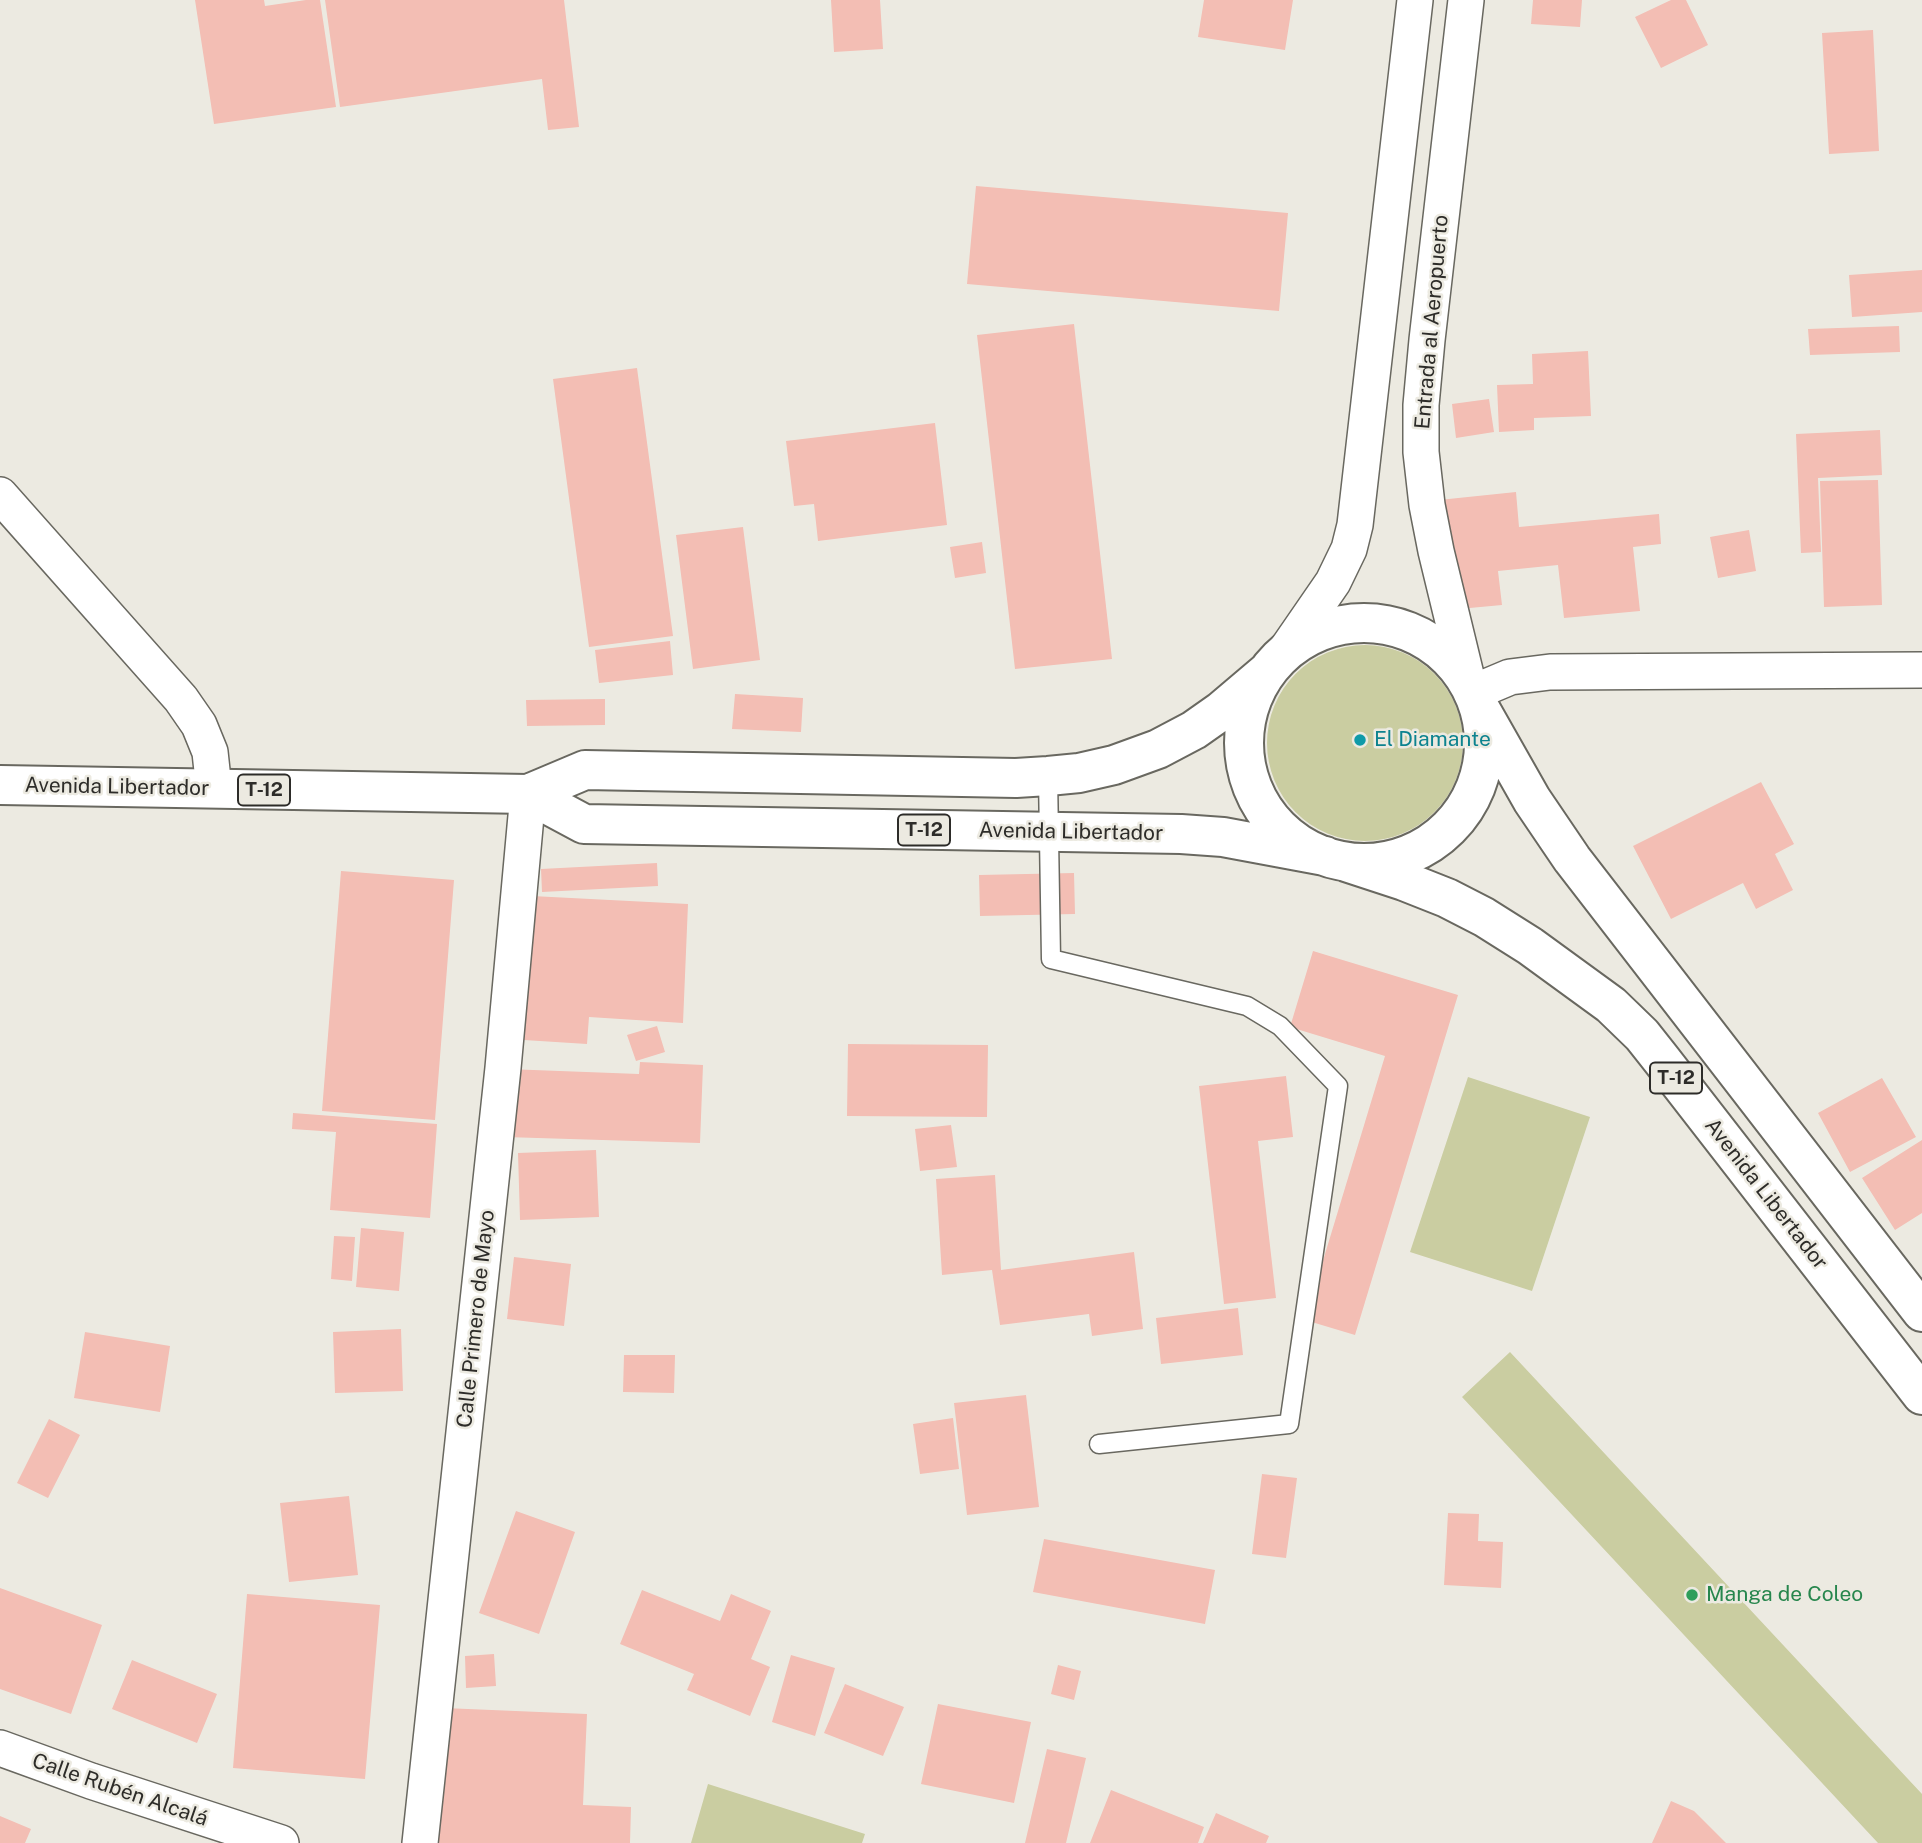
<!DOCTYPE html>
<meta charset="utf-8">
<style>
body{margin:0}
canvas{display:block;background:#eceae1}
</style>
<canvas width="1922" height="1843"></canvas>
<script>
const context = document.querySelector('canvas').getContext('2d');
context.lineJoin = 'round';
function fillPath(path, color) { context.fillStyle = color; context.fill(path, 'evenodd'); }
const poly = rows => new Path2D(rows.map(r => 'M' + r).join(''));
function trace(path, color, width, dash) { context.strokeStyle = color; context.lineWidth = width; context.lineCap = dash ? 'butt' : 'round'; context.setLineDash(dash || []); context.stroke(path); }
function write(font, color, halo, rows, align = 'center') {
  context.font = font + ' "Public Sans",sans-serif'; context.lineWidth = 5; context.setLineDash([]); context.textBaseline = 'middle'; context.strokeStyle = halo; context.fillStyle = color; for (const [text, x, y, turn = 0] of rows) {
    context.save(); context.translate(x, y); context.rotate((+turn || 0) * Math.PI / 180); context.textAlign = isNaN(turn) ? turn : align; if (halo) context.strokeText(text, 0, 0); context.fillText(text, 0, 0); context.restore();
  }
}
fillPath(poly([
 '1267 743a98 98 0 1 1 196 0a98 98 0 1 1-196 0Z',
 [1468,1077,1590,1117,1532,1291,1410,1252],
 [1510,1352,1922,1794,1922,1843,1878,1843,1462,1397],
 [708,1784,865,1834,862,1843,691,1843]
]), '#cacda1');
fillPath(poly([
 [195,0,264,0,265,6,306,0,320,0,336,107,214,124],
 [325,0,564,0,579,127,548,130,542,79,340,107],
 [831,0,880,0,883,49,834,52],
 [1204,0,1293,0,1285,50,1198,37],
 [1533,0,1582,0,1580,27,1531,24],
 [1671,0,1686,0,1708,45,1661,68,1635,17],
 [1873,30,1879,151,1829,154,1822,33],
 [976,186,1288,213,1279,311,967,284],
 [1922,270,1922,312,1852,317,1849,275],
 [1074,324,1112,659,1015,669,977,335],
 [1899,326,1900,352,1810,355,1808,329],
 [1588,351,1591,416,1534,418,1534,430,1499,432,1497,385,1533,384,1532,354],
 [637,368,673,636,589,647,553,379],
 [1489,399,1494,432,1456,438,1452,404],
 [935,423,947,525,818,541,814,504,794,506,786,441],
 [1880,430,1882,475,1818,478,1821,552,1801,553,1796,434],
 [1878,480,1882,605,1824,607,1820,481],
 [1516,492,1519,527,1659,514,1661,544,1633,547,1640,611,1564,618,1558,565,1498,571,1502,605,1448,610,1439,500],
 [743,527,760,660,693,669,676,535],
 [1749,530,1756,571,1718,578,1710,537],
 [982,542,986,573,955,578,950,547],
 [670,641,673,675,599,683,595,650],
 [735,694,803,698,801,732,732,729],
 [605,699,605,725,527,726,526,700],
 [1761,782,1794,844,1775,854,1793,890,1756,909,1743,883,1671,919,1633,846],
 [657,863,658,886,542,892,541,869],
 [341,871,454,880,435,1120,322,1111],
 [1074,873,1075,914,980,916,979,875],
 [532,896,688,904,683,1023,589,1017,587,1044,524,1040],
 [1313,951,1458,995,1355,1335,1305,1320,1385,1056,1290,1027],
 [657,1026,665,1052,636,1061,627,1035],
 [848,1044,988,1045,987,1117,847,1116],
 [640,1062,703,1065,700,1143,505,1137,507,1069,639,1074],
 [1286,1076,1293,1137,1258,1141,1276,1298,1224,1304,1199,1086],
 [1882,1078,1916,1137,1850,1172,1818,1113],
 [293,1113,437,1124,430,1218,330,1210,336,1132,292,1129],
 [951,1125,957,1167,920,1171,915,1129],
 [1922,1140,1922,1213,1895,1230,1862,1178],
 [596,1150,599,1217,520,1220,518,1153],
 [995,1175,1001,1270,1134,1252,1143,1329,1092,1336,1089,1314,1000,1325,992,1270,942,1275,936,1179],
 [361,1228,404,1232,399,1291,356,1287],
 [334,1236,355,1237,352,1281,331,1279],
 [514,1257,571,1264,564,1326,507,1319],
 [1238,1308,1243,1355,1161,1364,1156,1318],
 [401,1329,403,1391,335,1393,333,1332],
 [85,1332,170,1346,160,1412,74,1398],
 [624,1355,675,1355,674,1393,623,1392],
 [1026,1395,1039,1507,967,1515,954,1403],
 [953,1418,959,1469,920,1474,913,1424],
 [49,1419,80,1435,48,1498,17,1483],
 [1262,1474,1297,1478,1286,1558,1252,1554],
 [349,1496,358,1575,289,1582,280,1503],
 [516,1511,575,1532,539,1634,479,1613],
 [1448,1513,1479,1514,1478,1541,1503,1542,1501,1588,1444,1585],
 [1044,1539,1215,1570,1205,1624,1033,1592],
 [0,1588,102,1625,71,1714,0,1689],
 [642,1590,720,1621,731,1594,771,1611,751,1659,770,1667,750,1716,687,1690,694,1674,620,1644],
 [247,1594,380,1605,365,1779,233,1768],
 [494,1654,496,1686,466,1688,465,1656],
 [791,1655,835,1668,815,1736,772,1722],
 [132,1660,217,1694,197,1743,112,1709],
 [1058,1665,1081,1671,1074,1700,1051,1694],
 [845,1684,904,1707,883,1756,824,1733],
 [938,1704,1031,1722,1014,1803,921,1784],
 [444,1708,587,1714,583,1805,631,1807,630,1843,437,1843],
 [1047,1749,1086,1758,1066,1843,1025,1843],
 [1111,1790,1204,1827,1198,1843,1090,1843],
 [1671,1801,1694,1811,1726,1843,1652,1843],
 [1216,1813,1269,1836,1266,1843,1203,1843],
 [0,1816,31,1829,25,1843,0,1843]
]), '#f3beb4');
const lane = poly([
 [1048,776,1051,959,1247,1006,1280,1026,1338,1086,1289,1424,1099,1444]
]);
const street = poly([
 [1466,0,1427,340,1421,405,1421,452,1427,505,1436,551,1468,683],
 [0,495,181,699,199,725,210,752,214,789],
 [1282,656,1333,582,1349,549,1355,525,1415,0],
 [1472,693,1510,677,1550,672,1922,670],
 [0,1748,91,1781,281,1843],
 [420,1843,503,1068,528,794]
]);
const highway = poly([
 '1244 743a120 120 0 1 1 240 0a120 120 0 1 1-240 0Z',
 [1477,703,1532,800,1572,859,1922,1312],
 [0,785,528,794,585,770,1016,778,1048,776,1079,773,1114,765,1158,749,1194,730,1221,711,1267,672],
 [528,794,584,824,1181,834,1223,837,1325,856],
 [1346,862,1404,881,1447,898,1484,917,1530,946,1611,1005,1642,1035,1661,1059,1922,1395]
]);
trace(lane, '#696860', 21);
trace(street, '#696860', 38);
trace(highway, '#696860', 42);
trace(lane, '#fff', 18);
trace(street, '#fff', 35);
trace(highway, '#fff', 38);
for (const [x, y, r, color] of [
 [1360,740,7,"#0f9aa8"],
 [1692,1595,7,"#2e9e5b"]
]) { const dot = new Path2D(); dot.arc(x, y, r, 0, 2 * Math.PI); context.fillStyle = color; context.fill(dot); trace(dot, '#eceae1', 2.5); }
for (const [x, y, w] of [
 [264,790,52],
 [924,830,52],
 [1676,1078,52]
]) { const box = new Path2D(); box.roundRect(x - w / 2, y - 15.5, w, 31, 5); context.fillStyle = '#eceae1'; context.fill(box); trace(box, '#2d2c29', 2); }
write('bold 19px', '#2d2c29', null, [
 ["T-12",264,790],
 ["T-12",924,830],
 ["T-12",1676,1078]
]);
write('21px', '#2d2c29', '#eceae1', [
 ["Entrada al Aeropuerto",1432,322,-85],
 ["Avenida Libertador",117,787,1],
 ["Avenida Libertador",1071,832,1],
 ["Avenida Libertador",1766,1194,52],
 ["Calle Primero de Mayo",476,1319,-84],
 ["Calle Rubén Alcalá",120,1790,19]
]);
write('21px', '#0d838f', '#eceae1', [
 ["El Diamante",1374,740]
], 'left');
write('21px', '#27864d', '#eceae1', [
 ["Manga de Coleo",1706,1595]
], 'left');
</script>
